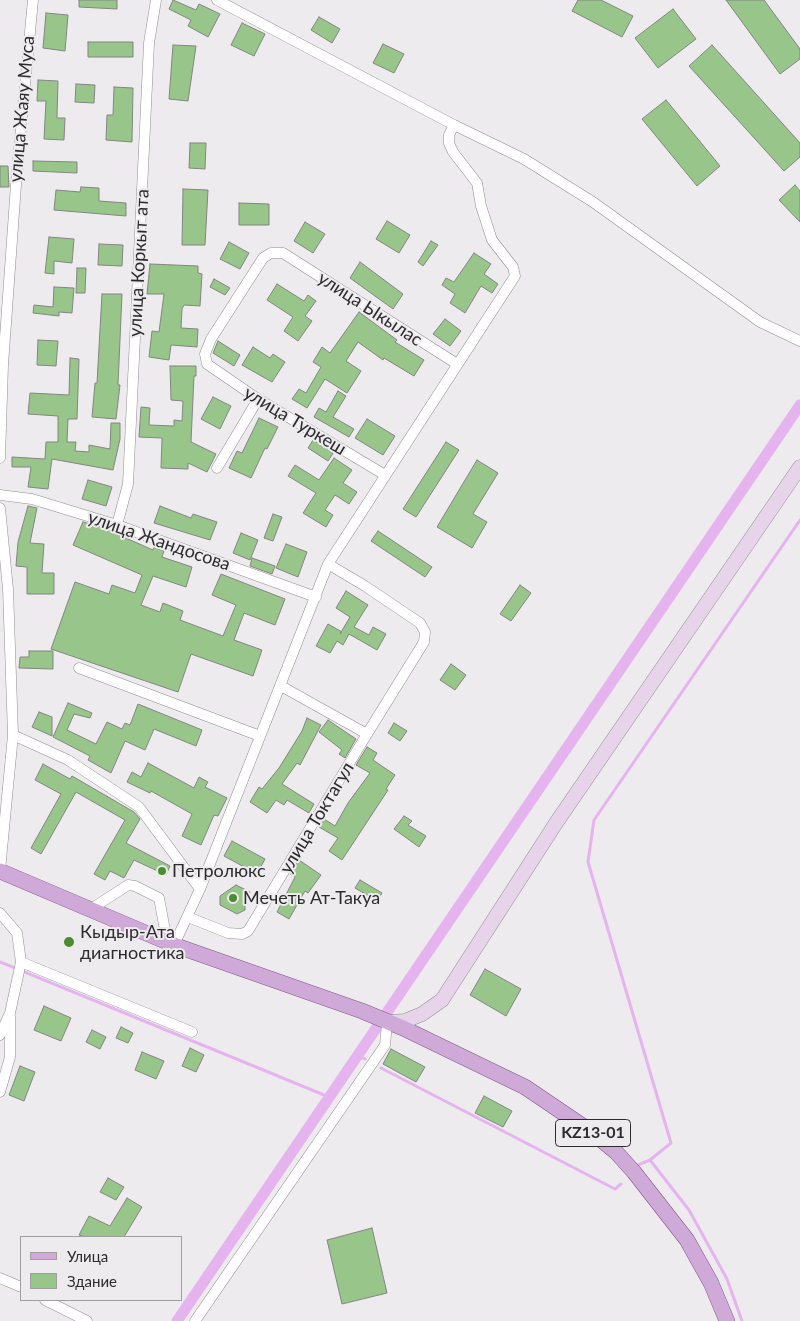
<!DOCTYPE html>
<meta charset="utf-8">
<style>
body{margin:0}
#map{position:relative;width:800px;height:1321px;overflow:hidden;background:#eeebee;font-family:Lato,sans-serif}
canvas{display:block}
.legend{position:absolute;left:20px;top:1236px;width:162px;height:65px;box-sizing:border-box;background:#eeebee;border:1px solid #a09ea1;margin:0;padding:6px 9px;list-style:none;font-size:15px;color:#2c2b2d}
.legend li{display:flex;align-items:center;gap:10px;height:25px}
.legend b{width:25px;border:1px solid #a09ea1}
</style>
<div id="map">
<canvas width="800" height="1321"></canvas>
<ul class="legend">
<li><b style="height:6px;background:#cfa9d7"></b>Улица</li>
<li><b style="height:14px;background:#98c589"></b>Здание</li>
</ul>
</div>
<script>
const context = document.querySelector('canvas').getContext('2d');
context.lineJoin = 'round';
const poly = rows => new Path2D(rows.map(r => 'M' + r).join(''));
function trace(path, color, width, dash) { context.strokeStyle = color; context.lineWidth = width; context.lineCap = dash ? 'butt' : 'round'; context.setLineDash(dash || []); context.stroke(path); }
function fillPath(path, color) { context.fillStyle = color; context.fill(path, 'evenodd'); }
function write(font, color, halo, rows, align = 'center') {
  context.font = font + ' Lato,sans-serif'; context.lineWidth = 4; context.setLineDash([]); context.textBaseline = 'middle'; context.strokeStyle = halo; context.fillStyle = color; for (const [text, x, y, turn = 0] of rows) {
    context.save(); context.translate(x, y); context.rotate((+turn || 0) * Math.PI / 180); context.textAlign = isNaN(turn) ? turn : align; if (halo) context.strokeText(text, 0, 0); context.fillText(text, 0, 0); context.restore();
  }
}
trace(poly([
 [0,962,329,1097],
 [358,1055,365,1059],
 [381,1068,615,1189,621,1184],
 [650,1160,689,1210,727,1279,742,1321],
 [638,1165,650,1160,671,1143,588,862,594,820,800,520]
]), '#e5b4ef', 3);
trace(poly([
 [177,1321,800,405]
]), '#e5b4ef', 11);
const building = poly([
 [79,0,117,0,117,9,79,7,79,0],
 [173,0,196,10,199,4,220,14,208,37,188,26,191,20,169,9,173,0],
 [578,0,601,0,633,16,622,37,572,11,578,0],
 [726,0,764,0,800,49,800,59,780,74,726,0],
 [673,9,696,39,658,68,635,38,673,9],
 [46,13,68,15,65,51,43,48,46,13],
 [319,17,340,29,332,43,311,30,319,17],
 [242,23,265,34,254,56,231,45,242,23],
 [88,42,133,42,133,57,88,57,88,42],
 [383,44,404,54,394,73,373,63,383,44],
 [173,45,196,46,188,101,169,99,173,45],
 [712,45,800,143,800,157,784,171,689,66,712,45],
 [38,80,58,81,57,118,65,118,64,140,44,139,46,101,37,101,38,80],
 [76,84,95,85,94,103,75,102,76,84],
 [114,87,133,88,132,142,106,140,107,115,113,115,114,87],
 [666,100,720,166,697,186,642,119,666,100],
 [190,143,206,143,205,169,189,168,190,143],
 [33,161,77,162,77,173,33,171,33,161],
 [0,166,8,166,9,187,0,187,0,166],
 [795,185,800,191,800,222,779,200,795,185],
 [81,187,99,188,99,201,126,203,126,216,54,210,56,190,80,192,81,187],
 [183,189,208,190,205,245,182,245,183,189],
 [239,203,269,204,269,225,239,225,239,203],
 [387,221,410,235,399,253,376,239,387,221],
 [305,222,325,234,313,253,294,241,305,222],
 [49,237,74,239,72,263,54,261,54,274,45,273,49,237],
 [431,241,438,245,423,266,418,262,431,241],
 [229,242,249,253,240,269,220,259,229,242],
 [99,244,123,245,122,266,98,265,99,244],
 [474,253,491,264,484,274,498,284,492,293,481,286,465,313,450,303,455,294,442,285,446,278,454,282,474,253],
 [360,262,403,294,393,309,350,278,360,262],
 [150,264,198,266,198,273,202,274,200,306,184,305,182,309,181,328,198,329,197,347,171,345,169,360,149,357,152,331,159,332,164,294,147,294,150,264],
 [77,268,86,268,85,293,76,293,77,268],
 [214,279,230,288,225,295,210,287,214,279],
 [277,284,304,301,308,295,316,301,305,316,312,321,298,341,284,331,293,317,267,300,277,284],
 [54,287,74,288,72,313,59,312,59,316,33,313,34,305,53,307,54,287],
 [102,294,122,294,118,385,120,385,116,419,92,417,95,383,97,383,102,294],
 [359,312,397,340,395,342,424,360,414,376,384,358,383,360,358,342,346,361,361,371,347,393,325,379,307,408,292,399,299,389,306,393,321,367,313,362,322,347,330,353,359,312],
 [445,319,461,331,450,346,433,334,445,319],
 [38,340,58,341,56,366,37,365,38,340],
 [218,341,240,355,234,366,213,353,218,341],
 [253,347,270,358,273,354,285,362,272,382,242,365,253,347],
 [70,358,79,359,77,419,68,419,67,442,76,442,75,451,89,452,89,445,110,449,111,423,120,423,120,439,113,470,52,459,48,489,28,487,31,467,12,467,12,457,45,459,46,442,58,442,58,416,28,414,30,393,69,395,70,358],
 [170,366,196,366,196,376,194,376,191,442,216,454,207,472,188,463,188,469,161,468,162,438,139,437,141,407,150,408,149,425,174,426,174,420,182,421,183,401,171,400,170,366],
 [338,391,346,396,333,417,354,429,349,437,314,417,319,408,326,412,338,391],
 [213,397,231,406,220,429,201,419,213,397],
 [259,418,278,427,267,449,265,448,251,478,229,468,237,451,242,453,259,418],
 [367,419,395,436,383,455,355,438,367,419],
 [313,440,334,452,328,461,308,448,313,440],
 [446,442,459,450,416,517,403,509,446,442],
 [334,458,352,470,343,483,357,492,349,504,335,495,325,510,333,515,326,527,303,513,316,493,288,476,295,465,319,480,334,458],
 [477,460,498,473,473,514,487,522,472,548,437,527,477,460],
 [88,480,112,487,106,506,82,499,88,480],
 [28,506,37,508,30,543,44,544,42,573,54,573,54,594,27,594,27,567,16,566,18,542,28,506],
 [160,506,191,518,193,514,217,522,210,540,154,523,160,506],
 [273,514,282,517,273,541,264,538,273,514],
 [83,522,101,527,153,550,154,547,164,551,162,557,192,567,186,587,153,576,141,605,160,612,163,603,183,611,180,620,223,636,236,605,212,595,221,574,285,599,275,625,244,613,234,640,262,650,253,676,191,654,178,692,51,649,75,582,109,594,112,585,135,593,142,575,73,545,83,522],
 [378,531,432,567,425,577,371,541,378,531],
 [241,533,258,540,250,560,233,553,241,533],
 [286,544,307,552,298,577,276,568,286,544],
 [252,558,275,566,272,574,250,566,252,558],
 [520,585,531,593,511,621,500,614,520,585],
 [346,591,368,605,354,627,369,635,373,627,386,634,377,650,349,634,343,645,337,641,330,653,316,646,328,624,342,632,340,634,350,617,336,608,346,591],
 [29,651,53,651,53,669,19,668,20,657,29,657,29,651],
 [451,664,466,675,455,690,440,680,451,664],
 [68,703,92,713,90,718,74,714,67,730,96,744,107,722,122,729,125,723,130,725,138,704,202,730,196,746,154,729,145,750,125,741,111,773,88,760,90,756,53,737,68,703],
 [39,712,52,717,52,736,32,727,39,712],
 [307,718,321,725,300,765,297,763,282,784,314,804,309,813,287,800,284,805,276,800,267,813,250,802,259,787,262,789,279,768,302,731,307,718],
 [328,720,356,739,345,758,339,754,342,750,319,732,328,720],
 [394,723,407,731,400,741,388,733,394,723],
 [367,747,377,753,373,760,395,775,386,789,388,790,342,860,329,851,338,838,319,827,324,819,335,826,348,803,370,773,356,765,367,747],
 [148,763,194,788,199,777,208,782,205,787,227,798,218,816,214,815,201,845,182,836,192,814,151,791,150,793,127,782,132,772,141,777,148,763],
 [43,764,70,779,72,776,134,812,140,819,126,843,170,866,166,875,134,860,124,878,110,871,105,880,94,874,125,820,76,792,41,854,31,848,61,794,35,780,43,764],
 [404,816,412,821,408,825,426,836,419,847,394,829,404,816],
 [232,841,265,859,257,874,224,856,232,841],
 [299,860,321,875,308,893,305,891,289,919,277,912,295,877,290,874,299,860],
 [360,880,382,893,377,901,355,888,360,880],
 [236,885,250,892,245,900,245,910,237,914,220,905,220,896,236,885],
 [485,969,521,989,506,1016,470,995,485,969],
 [44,1006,71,1018,61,1041,34,1030,44,1006],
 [121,1027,133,1033,128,1043,116,1038,121,1027],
 [92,1030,106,1037,100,1049,86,1042,92,1030],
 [190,1048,204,1055,196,1072,182,1066,190,1048],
 [391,1049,425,1067,416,1082,383,1064,391,1049],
 [142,1052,164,1061,156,1079,135,1070,142,1052],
 [20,1066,35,1072,24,1101,9,1095,20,1066],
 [484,1096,512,1111,503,1127,475,1113,484,1096],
 [108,1178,124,1187,116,1200,100,1192,108,1178],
 [127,1198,142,1207,124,1237,85,1237,79,1235,89,1216,110,1226,127,1198],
 [372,1228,387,1293,342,1304,327,1240,372,1228]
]);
fillPath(building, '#98c589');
trace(building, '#838582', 1);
const street = poly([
 [217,0,454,125,524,159,593,202,760,322,800,341],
 [0,458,3,365,17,171,33,0],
 [217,468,258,399],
 [385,475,258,399,207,364,205,354,211,339,263,258,271,253,283,253,457,364],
 [0,495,32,499,117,525,316,597],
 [0,508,8,589,13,735,0,870],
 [117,525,128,484,149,43,156,0],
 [328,564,365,586,420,623,425,632,424,642,367,734],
 [79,668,260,736],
 [13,735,68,760,139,807,200,889],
 [91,909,128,885,135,886,159,898,167,941],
 [0,913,17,933,21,962,10,1013,0,1035],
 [188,917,228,933,242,934,248,931,367,734,281,686],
 [174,945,200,889,328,564,515,276,513,267,492,240,481,206,477,183,453,152,449,143,449,135,454,125],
 [21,962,192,1032],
 [0,1092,10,1057,10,1017],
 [0,1278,21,1287],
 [45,1300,87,1321],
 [195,1321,385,1045,387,1023]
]);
const secondary = poly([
 [388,1022,405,1021,422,1014,442,1000,556,823,800,467]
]);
const primary = poly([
 [0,871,174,945,362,1011,403,1028,525,1087,593,1133,616,1152,634,1172,687,1240,711,1283,727,1321]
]);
trace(street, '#918f91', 11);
trace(secondary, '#918f91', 15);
trace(primary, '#81578b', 16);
trace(street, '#fff', 10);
trace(secondary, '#e7d4eb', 14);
trace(primary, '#cfa9d7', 15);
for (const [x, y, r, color] of [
 [162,871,5,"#4a8c2f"],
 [233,898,5,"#4a8c2f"],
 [69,942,6,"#4a8c2f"]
]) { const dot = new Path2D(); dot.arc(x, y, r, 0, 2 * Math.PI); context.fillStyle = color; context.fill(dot); trace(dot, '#eeebee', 2); }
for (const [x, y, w] of [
 [593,1133,75]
]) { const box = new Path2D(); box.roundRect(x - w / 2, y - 13.5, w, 27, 4); context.fillStyle = '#eeebee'; context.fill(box); trace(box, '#2c2b2d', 1); }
write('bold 16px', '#2c2b2d', null, [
 ["KZ13-01",593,1133]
]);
write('18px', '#2c2b2d', '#eeebee', [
 ["улица Жаяу Муса",22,109,-85],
 ["улица Коркыт ата",139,263,-87],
 ["улица Ыкылас",370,309,33],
 ["улица Туркеш",295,421,31],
 ["улица Жандосова",159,541,19],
 ["улица Токтагул",317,818,-59]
]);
write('18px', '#2c2b2d', '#eeebee', [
 ["Петролюкс",172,871],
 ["Мечеть Ат-Такуа",243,898],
 ["Кыдыр-Ата",80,932],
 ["диагностика",80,953]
], 'left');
</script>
